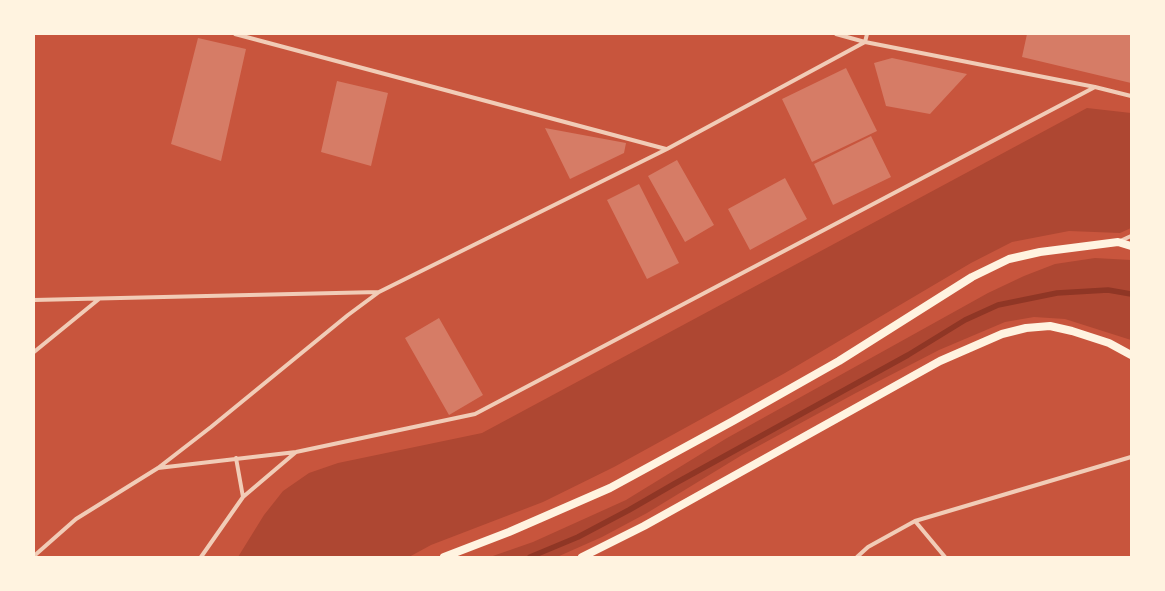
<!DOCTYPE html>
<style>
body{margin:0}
#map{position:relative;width:1165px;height:591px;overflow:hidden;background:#c8553d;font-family:Ubuntu,sans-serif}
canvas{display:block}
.frame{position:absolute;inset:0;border:35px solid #fff3e0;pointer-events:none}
</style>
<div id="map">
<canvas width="1165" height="591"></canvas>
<div class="frame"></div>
</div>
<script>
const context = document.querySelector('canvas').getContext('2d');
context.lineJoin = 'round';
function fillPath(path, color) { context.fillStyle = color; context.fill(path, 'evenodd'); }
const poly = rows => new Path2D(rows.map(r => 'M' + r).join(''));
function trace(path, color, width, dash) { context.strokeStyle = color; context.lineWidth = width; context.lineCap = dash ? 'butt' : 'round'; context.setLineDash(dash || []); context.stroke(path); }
fillPath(poly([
 [1087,108,1131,113,1131,228,1120,233,1069,231,1012,242,971,263,785,373,614,467,543,502,431,545,409,557,238,557,264,515,283,491,309,473,338,463,482,433],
 [1095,258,1131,260,1131,340,1065,319,1034,317,1005,322,939,350,854,394,742,455,647,513,602,537,557,557,490,557,533,542,626,500,727,438,988,293,1024,276,1055,264]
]), '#ae4732');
trace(poly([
 [530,557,578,537,629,510,674,484,908,355,965,320,998,305,1057,293,1108,290,1131,294]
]), '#8f3625', 5.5);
fillPath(poly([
 [1027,34,1131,34,1131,83,1022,57],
 [198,38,246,49,221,161,171,144],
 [892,58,967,74,930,114,886,106,874,63],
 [846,68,877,131,812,162,782,99],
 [337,81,388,93,371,166,321,152],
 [545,128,626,143,624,153,570,179],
 [871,136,891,177,833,205,814,164],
 [677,160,714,225,685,242,648,176],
 [785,178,807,219,750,250,728,209],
 [639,184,679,263,647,279,607,200],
 [439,318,483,395,449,415,405,338]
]), '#d67c66');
trace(poly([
 [235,34,666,149],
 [836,34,865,42,1095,87,1131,96],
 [1118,242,1131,236],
 [34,300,379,292],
 [34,352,99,299],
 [236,458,243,497],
 [158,468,296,452,475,414,1095,87],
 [915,521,945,557],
 [34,556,76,519,158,468,211,427,348,315,379,292,667,149,865,42,867,34],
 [201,557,243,497,296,452],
 [857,557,868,547,915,521,1131,457]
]), '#f1ccb7', 4);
trace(poly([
 [444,557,509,532,610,488,733,421,839,361,972,277,1009,259,1040,252,1118,242,1131,246],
 [582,557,644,526,940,361,1002,334,1026,328,1050,326,1072,331,1109,343,1131,355]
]), '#fff3e0', 8);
</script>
